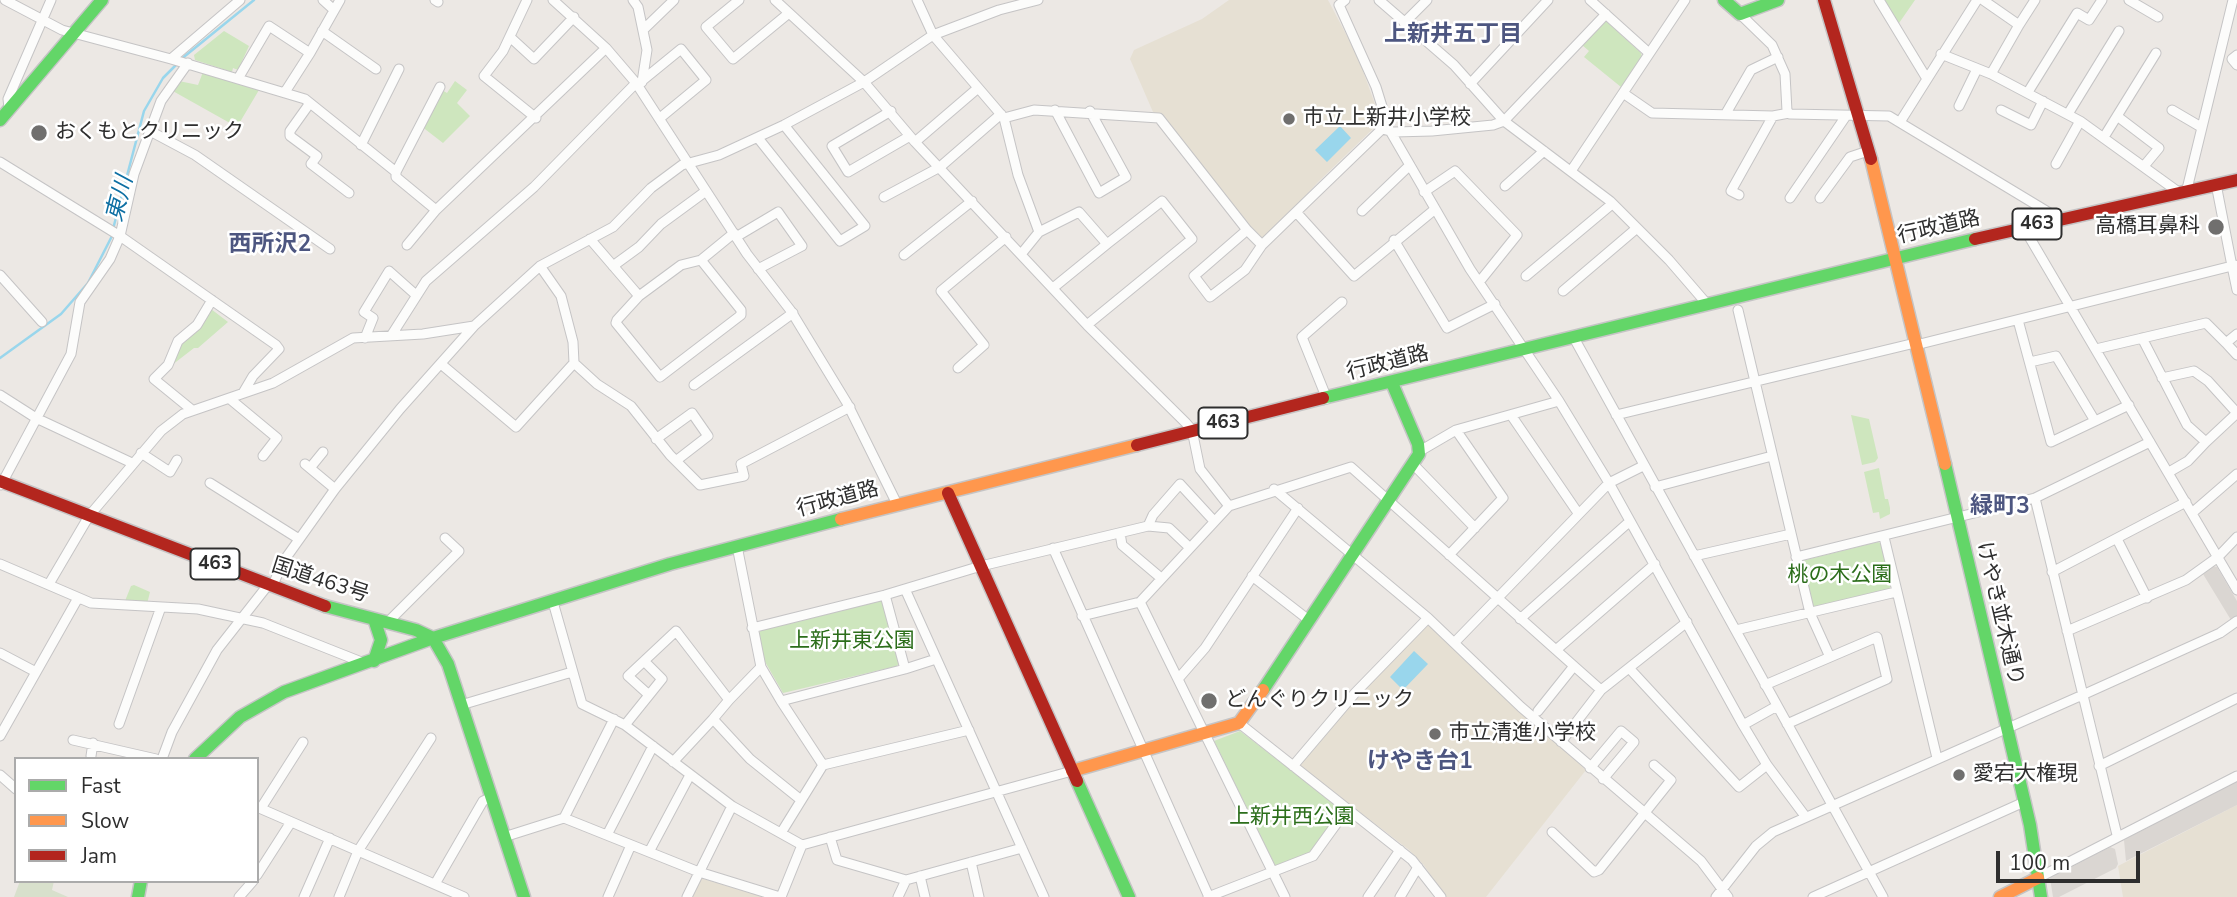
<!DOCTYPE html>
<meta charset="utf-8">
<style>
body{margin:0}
#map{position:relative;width:2237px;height:897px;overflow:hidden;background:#ece8e4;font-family:"Nunito Sans",sans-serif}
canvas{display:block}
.legend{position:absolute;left:14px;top:757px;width:245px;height:126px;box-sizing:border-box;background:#fff;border:2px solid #ababab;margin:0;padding:9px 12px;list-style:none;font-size:21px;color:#2e2e2e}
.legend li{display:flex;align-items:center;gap:14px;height:35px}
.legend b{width:35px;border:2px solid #ababab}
.scale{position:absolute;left:1996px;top:851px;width:144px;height:32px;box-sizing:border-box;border:4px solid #2e2e2e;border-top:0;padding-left:9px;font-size:21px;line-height:24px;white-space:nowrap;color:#2e2e2e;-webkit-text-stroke:5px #fff;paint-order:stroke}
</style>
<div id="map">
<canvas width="2237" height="897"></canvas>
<ul class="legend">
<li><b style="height:9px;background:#63d668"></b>Fast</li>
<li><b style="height:9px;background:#ff974d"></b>Slow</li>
<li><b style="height:9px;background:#b3261e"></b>Jam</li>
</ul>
<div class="scale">100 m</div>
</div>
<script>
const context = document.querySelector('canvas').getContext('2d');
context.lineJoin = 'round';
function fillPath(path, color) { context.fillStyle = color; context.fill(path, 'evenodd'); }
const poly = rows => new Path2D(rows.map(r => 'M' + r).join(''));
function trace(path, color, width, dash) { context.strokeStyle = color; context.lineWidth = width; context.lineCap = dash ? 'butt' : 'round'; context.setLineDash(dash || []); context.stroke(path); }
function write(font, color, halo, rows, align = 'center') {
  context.font = font + ' "Nunito Sans","Noto Sans JP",sans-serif'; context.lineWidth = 5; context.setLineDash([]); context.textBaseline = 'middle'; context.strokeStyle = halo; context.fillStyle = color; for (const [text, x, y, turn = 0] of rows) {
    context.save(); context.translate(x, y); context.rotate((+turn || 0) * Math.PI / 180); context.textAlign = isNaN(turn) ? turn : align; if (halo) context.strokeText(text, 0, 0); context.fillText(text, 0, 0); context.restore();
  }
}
fillPath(poly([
 [1229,0,1328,0,1358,57,1381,121,1318,182,1264,241,1236,211,1164,116,1153,112,1130,59,1134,50,1202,19],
 [1425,626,1430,626,1586,770,1486,897,1446,897,1423,864,1408,849,1301,767,1301,762,1359,696],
 [2237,805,2237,897,2123,897,2118,866],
 [700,878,764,897,692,897]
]), '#e6e0d3');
fillPath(poly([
 [1883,0,1915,0,1897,26],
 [1602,22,1607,22,1641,53,1642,57,1621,87,1584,57,1589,51,1582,45],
 [224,31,249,46,238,70,233,68,232,72,195,60,194,55],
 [203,72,259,90,237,127,171,90,179,81,198,85],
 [455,81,467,90,457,103,470,116,443,143,421,126,442,90,447,93],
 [211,309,228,322,198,348,194,348,172,365,181,343],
 [1851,415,1869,419,1878,458,1875,462,1862,465],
 [1879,468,1885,499,1888,499,1890,508,1890,514,1880,519,1879,512,1873,513,1864,472],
 [1878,542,1882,544,1891,586,1889,589,1815,607,1812,605,1802,562,1805,560],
 [134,585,150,592,147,604,125,601,131,586],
 [881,599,884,602,900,661,897,666,783,693,764,660,759,633,762,629],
 [1240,731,1339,807,1340,812,1309,853,1279,867,1275,865,1214,741]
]), '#cee6be');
fillPath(poly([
 [20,881,54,881,52,890,68,897,14,897]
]), '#d8e0cc');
fillPath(poly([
 [2213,566,2217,567,2237,601,2237,616,2231,620,2203,574],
 [2237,781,2237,805,2126,861,2124,840],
 [2110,847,2115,849,2118,864,2116,868,2059,897,2053,897,2050,878]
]), '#dad6d2');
fillPath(poly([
 [1340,126,1351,138,1327,162,1315,150],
 [1414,651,1428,664,1403,690,1390,677]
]), '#99d6ec');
trace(poly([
 [113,229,144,111,163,78,185,56,254,0],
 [0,358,61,314,88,283,112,236]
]), '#99d6ec', 2.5);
const street = poly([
 [5,0,62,30,171,59,240,0],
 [323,0,334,10],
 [435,0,438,2],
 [527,0,503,51,484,76,536,118],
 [553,0,606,48,636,83,747,254,791,311,847,403,897,504],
 [633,0,638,7,647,50,642,82],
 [739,0,706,27,733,59,789,13],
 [775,0,864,82,915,142,1087,325,1186,423,1192,430,1200,469,1229,506],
 [917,0,933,35,1004,118,1018,175,1039,232,1079,212,1107,244,1162,201,1192,239,1087,325],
 [1345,0,1339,5,1376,87,1389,129,1470,269,1559,401],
 [1379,0,1454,65,1504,121,1610,201,1669,260,1707,304],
 [1590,0,1649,53],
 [1879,0,1927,79],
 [2129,0,2158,17],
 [1740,14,1772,45,1785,74,1787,111,1790,114,1889,116,2058,218],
 [1404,23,1427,0],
 [2019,25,2035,0],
 [643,30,674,0],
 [322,31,376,69],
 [510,37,534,59,574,17],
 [1941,54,1991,74,2019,25,1983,0],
 [2237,55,2232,59,2237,65],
 [171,59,305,99,396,172,396,177,436,210],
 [1991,74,2080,121,2177,191],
 [239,77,269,26,310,53,340,0],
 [643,80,681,49,706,80,660,118],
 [1470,84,1548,0],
 [285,92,310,53],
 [2028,92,2077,13,2089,20,2102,0],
 [1623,93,1652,113,1773,116,1789,113],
 [310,103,290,131,290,136,317,156,311,164,349,193],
 [1959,106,1977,69],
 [9,108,8,99,51,0],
 [1055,110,1099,193,1126,177,1090,111],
 [2001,110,2031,125,2043,101],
 [2172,110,2201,127],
 [891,111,832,146,848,172,910,136],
 [2068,114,2119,31],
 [1725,115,1751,70,1778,57],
 [2117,116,2159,148,2144,166],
 [1004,118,1034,110,1159,118,1247,230],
 [1900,122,1977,0],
 [150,131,195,155,330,249],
 [2104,137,2156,53],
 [758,138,840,241,865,226,784,125],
 [915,142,978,88],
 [361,145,399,69],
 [0,162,120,236,276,345,279,349,253,376,243,393],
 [2056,164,2080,121],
 [1571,171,1685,0],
 [396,172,440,87],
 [1505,186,1544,151],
 [2187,189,2233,0],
 [1424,192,1455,171,1517,235,1480,281],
 [1739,195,1731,191,1773,116],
 [884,197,940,167,1001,114],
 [1790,198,1846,116],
 [1820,198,1850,157,1868,151],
 [1434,210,1354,276,1296,212,1382,129,1394,132,1432,131,1493,125,1504,121,1606,14],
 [1362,211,1410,165],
 [2024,228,2237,590],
 [736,237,778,212,802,246,758,269],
 [590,239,639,296],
 [1394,240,1447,328,1495,304],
 [407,245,436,210,606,48],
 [1262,245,1247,230,1194,276,1210,297,1245,270,1262,245,1296,212],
 [1022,253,1039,232],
 [904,255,972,201],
 [701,260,681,265,639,296,617,320,616,323,660,377,741,315,741,310,701,260,734,233],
 [2235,265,2232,266,2237,290],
 [540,266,561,296,573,342,574,363,597,384,631,406,670,455,700,485,744,476,741,464,850,407],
 [613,266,639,247,661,224,706,191],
 [0,275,42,322],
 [1526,276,1612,204],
 [1053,288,1107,244],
 [1563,291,1637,228],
 [1738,310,1810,613,1829,655],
 [2018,320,2051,442,2129,405],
 [2237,334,2226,343,2237,355],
 [391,336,426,281,534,187,636,83],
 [365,338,373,318,364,312,389,271,416,295],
 [1574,338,1883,897],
 [2142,338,2187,425,2206,442,2237,413],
 [1916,345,2232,266,2216,184],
 [2096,349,2206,323,2226,343],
 [2030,362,2056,356,2095,421],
 [441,364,516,427,574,363],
 [958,368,984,345,941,291,1006,237],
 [2162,378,2194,371,2208,381,2237,413],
 [694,385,793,313],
 [0,395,36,418,132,463],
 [230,399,277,438,263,456],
 [1327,399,1302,337,1342,302],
 [192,410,154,379,168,365,178,341,197,325,212,300],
 [1511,415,1578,513],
 [1616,415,1915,343],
 [656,439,692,413,708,436,677,460],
 [1420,451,1456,430,1559,401,1609,483,1643,466],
 [141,453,170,472,177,460],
 [1412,463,1475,528],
 [305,464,335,489],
 [310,468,323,452],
 [2169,472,2188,461,2206,442],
 [210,483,299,539],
 [1,485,71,354,80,302,110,259,120,236,134,174,161,101,188,63],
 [1655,487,1772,456],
 [1274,489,1428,618,1521,707,1701,861,1728,897],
 [2035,498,2117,835],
 [2192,513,2237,474],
 [1148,526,1153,515,1180,484,1214,521],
 [1120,533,1122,545,1161,578],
 [1884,537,1937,758],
 [2117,539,2147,598],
 [1053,548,1209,897],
 [1449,555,1503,498,1456,430],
 [1694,556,1791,534],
 [1796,557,2035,498,2150,442],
 [0,564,91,603,198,609,263,623,364,663],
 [2052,572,2186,502],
 [1252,576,1310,621],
 [49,584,89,516,161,431,183,414,273,383,353,338,423,334,474,326,540,266,613,227,651,188,682,165,719,155,784,125,864,82,933,35,999,10,1038,0],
 [272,587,283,562,335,489,400,409,474,326],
 [905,589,1044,897],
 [885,595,905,669,936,659],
 [553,602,582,704,625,725,732,806,687,897],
 [1140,602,1285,897],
 [1082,616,1140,602,1229,506,1351,467,1556,650],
 [1520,619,1629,522],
 [388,622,459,551,445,538],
 [752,628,885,595,981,566,1148,526,1169,528,1189,547],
 [1736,630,1896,592],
 [2067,631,2186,580,2218,557,2237,537],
 [1455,642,1609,483,1743,725,1767,765,1805,816],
 [0,653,36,672],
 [644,661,628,676,649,695],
 [761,667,781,701,905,669],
 [1629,668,1739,787,1767,765],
 [1178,679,1205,648,1298,508],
 [1765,685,1877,637,1887,679,1787,724],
 [1601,690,1687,622],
 [461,705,572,672],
 [1538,711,1574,666],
 [713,719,729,700],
 [1239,723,1412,860,1441,897],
 [119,724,161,607],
 [625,725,662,679,644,661,676,631,729,700,761,667,737,546],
 [1743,725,1777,706],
 [0,736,78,598],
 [73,740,156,759],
 [1561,742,1601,690,1556,650,1655,564],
 [91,756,93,743],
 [162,759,172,732,217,650,268,585],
 [673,762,713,719,750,759,801,800],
 [823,765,969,730],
 [1293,766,1355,693,1428,618],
 [2099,766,2237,698],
 [1590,768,1621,731,1634,742,1603,779],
 [0,775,16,789],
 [732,806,802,845,1072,771],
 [257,807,464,897],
 [261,808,303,742],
 [564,818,699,872,780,897],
 [1552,832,1594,872,1599,870,1671,780,1654,765],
 [608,833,653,746],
 [781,833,823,765,781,701],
 [504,837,564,818,614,719],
 [830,837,837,860,906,880,1022,848],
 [649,852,690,775],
 [971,862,979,897],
 [257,875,291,822],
 [920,876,925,897],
 [2038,878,2237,776],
 [435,884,483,801,492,797],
 [239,897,253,881],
 [304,897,330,838],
 [339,897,358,851,431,738],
 [608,897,631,845],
 [781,897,802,845],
 [898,897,906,880],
 [1208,897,1313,856,1347,809],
 [1368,897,1400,850],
 [1400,897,1418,867],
 [1716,897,1756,846,1773,832,2087,693,2220,633,2237,621],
 [1813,897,2024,802]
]);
const fast = poly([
 [1724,0,1740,14,1778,0],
 [0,120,102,0],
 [1323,398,1975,239],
 [1945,464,2030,825,2041,897],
 [325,606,416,630,433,638],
 [374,619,381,640,374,661],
 [433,638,448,664,524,897],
 [1263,690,1419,454,1418,444,1392,383],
 [195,759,240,717,284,692,433,638,670,564,841,519],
 [1077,781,1129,897],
 [138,897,141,881]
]);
const slow = poly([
 [1871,159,1945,464],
 [841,519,1137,445],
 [1072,771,1239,723,1263,690],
 [2000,897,2038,878]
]);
const jam = poly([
 [1824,0,1871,159],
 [1975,239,2237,180],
 [1137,445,1323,398],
 [0,481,325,606],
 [948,493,1077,781]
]);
trace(street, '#c5c4c5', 11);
trace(fast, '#c5c4c5', 15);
trace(slow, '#c5c4c5', 15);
trace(jam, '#c5c4c5', 15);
trace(street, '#fcfcfb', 9);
trace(fast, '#63d668', 12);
trace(slow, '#ff974d', 12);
trace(jam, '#b3261e', 12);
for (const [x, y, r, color] of [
 [1289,119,7,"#706f6e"],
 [39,133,9,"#706f6e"],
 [2216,227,9,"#706f6e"],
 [1209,701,9,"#706f6e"],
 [1435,734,7,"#706f6e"],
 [1959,775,7,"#706f6e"]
]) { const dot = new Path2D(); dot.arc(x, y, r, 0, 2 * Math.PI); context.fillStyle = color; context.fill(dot); trace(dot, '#fff', 2.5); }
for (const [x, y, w] of [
 [2037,224,49],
 [1223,423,49],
 [215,564,49]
]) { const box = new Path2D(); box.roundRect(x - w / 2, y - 15.5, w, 31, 5); context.fillStyle = '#fff'; context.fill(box); trace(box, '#2e2e2e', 2); }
write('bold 19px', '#2e2e2e', null, [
 ["463",2037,224],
 ["463",1223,423],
 ["463",215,564]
]);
write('21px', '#2e2e2e', '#fff', [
 ["市立上新井小学校",1303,119],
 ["おくもとクリニック",55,133],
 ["高橋耳鼻科",2200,227,"right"],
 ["どんぐりクリニック",1225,701],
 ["市立清進小学校",1449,734],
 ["愛宕大権現",1973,775]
], 'left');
write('21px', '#2e2e2e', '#fff', [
 ["行政道路",1939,228,-13],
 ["行政道路",1388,364,-14],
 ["行政道路",838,500,-15],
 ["国道463号",320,581,18],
 ["けやき並木通り",1999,614,77]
]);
write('21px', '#2c6e1b', '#fff', [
 ["桃の木公園",1840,576],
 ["上新井東公園",852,642],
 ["上新井西公園",1292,818]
]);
write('bold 23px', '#4d5680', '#fff', [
 ["上新井五丁目",1453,35],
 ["西所沢2",270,245],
 ["緑町3",2000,507],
 ["けやき台1",1420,762]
]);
write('italic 23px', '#0d6fa3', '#fff', [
 ["東川",121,199,-76]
]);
</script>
